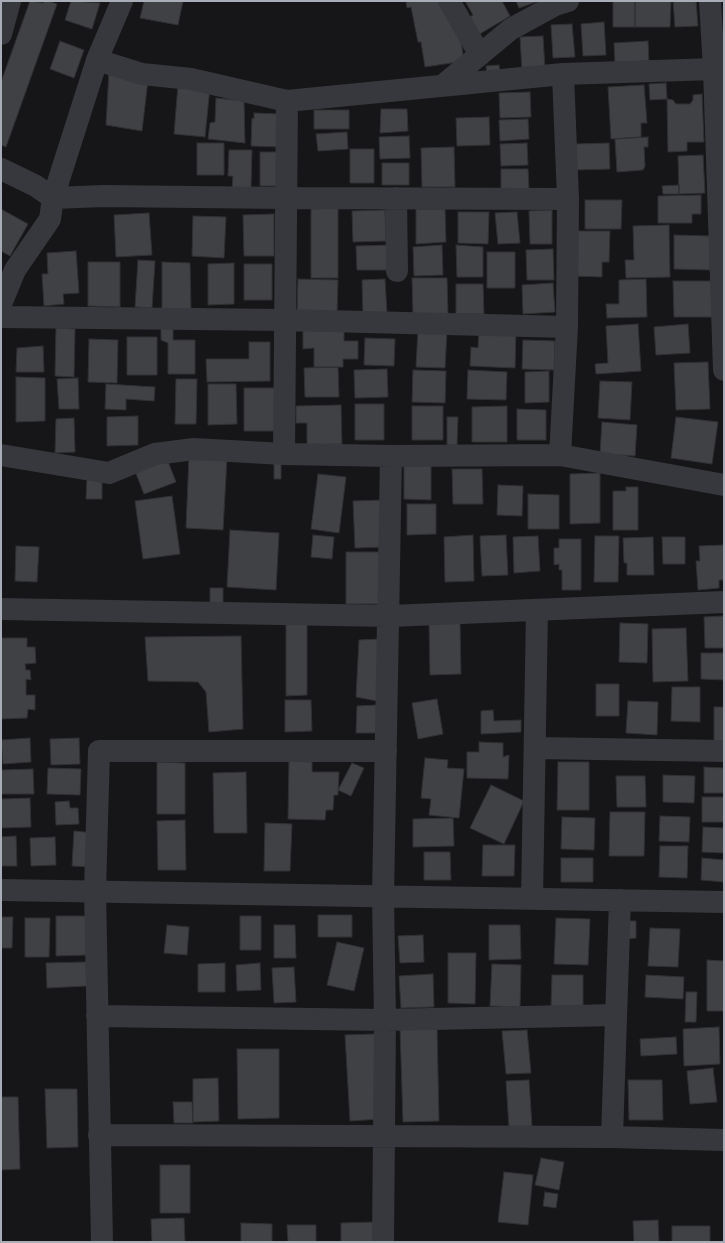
<!DOCTYPE html>
<style>
body{margin:0}
#map{position:relative;width:725px;height:1243px;overflow:hidden;background:#161618;font-family:Arial,sans-serif}
canvas{display:block}
.frame{position:absolute;inset:0;border:2px solid #a8adb8;pointer-events:none}
</style>
<div id="map">
<canvas width="725" height="1243"></canvas>
<div class="frame"></div>
</div>
<script>
const context = document.querySelector('canvas').getContext('2d');
context.lineJoin = 'round';
function fillPath(path, color) { context.fillStyle = color; context.fill(path, 'evenodd'); }
const poly = rows => new Path2D(rows.map(r => 'M' + r).join(''));
function trace(path, color, width, dash) { context.strokeStyle = color; context.lineWidth = width; context.lineCap = dash ? 'butt' : 'round'; context.setLineDash(dash || []); context.stroke(path); }
const building = poly([
 [30,1,43,3,44,1,48,1,57,4,6,147,1,145,1,82,30,1],
 [71,1,100,3,92,29,65,20,71,1],
 [144,1,183,1,178,25,140,18,144,1],
 [406,1,440,1,458,21,464,61,425,67,421,42,418,42,411,7,407,8,406,1],
 [465,1,502,1,510,16,478,35,468,18,473,15,465,1],
 [516,1,536,1,536,2,519,8,516,1],
 [613,1,635,1,635,27,613,27,613,1],
 [635,1,671,1,670,27,635,27,635,1],
 [673,1,696,1,698,26,675,27,673,1],
 [604,22,606,55,583,56,581,24,604,22],
 [572,24,575,57,553,58,551,25,572,24],
 [543,36,545,69,522,70,520,37,543,36],
 [60,41,84,50,74,78,50,69,60,41],
 [648,41,649,64,615,66,614,43,648,41],
 [499,65,500,74,487,74,486,66,499,65],
 [109,71,148,80,142,131,106,125,109,71],
 [666,83,667,99,650,100,649,84,666,83],
 [178,85,210,87,205,137,174,134,178,85],
 [644,85,647,123,641,123,641,137,611,139,608,87,644,85],
 [530,92,531,117,500,118,499,93,530,92],
 [702,94,704,142,687,142,687,151,668,152,667,99,673,100,676,104,690,104,693,100,693,95,702,94],
 [216,98,244,101,245,143,208,139,210,123,215,122,216,98],
 [381,109,407,109,408,131,380,133,381,109],
 [314,110,349,110,349,129,314,129,314,110],
 [254,113,280,114,280,147,251,146,252,118,254,119,254,113],
 [489,117,490,145,457,146,456,118,489,117],
 [528,119,529,139,500,141,499,120,528,119],
 [347,132,348,149,318,151,316,134,347,132],
 [409,136,410,158,380,159,379,137,409,136],
 [648,137,648,147,644,147,645,166,643,170,617,172,615,139,648,137],
 [197,143,224,143,224,175,197,175,197,143],
 [527,143,528,165,501,166,500,144,527,143],
 [609,143,610,169,576,170,575,144,609,143],
 [454,147,455,187,422,187,421,148,454,147],
 [350,149,374,149,374,183,350,183,350,149],
 [229,150,252,150,251,188,232,188,233,176,228,176,229,150],
 [260,152,282,152,283,186,260,186,260,152],
 [703,155,705,193,679,194,678,156,703,155],
 [382,163,409,163,409,185,382,185,382,163],
 [501,169,528,169,529,189,501,190,501,169],
 [679,185,679,194,663,194,662,186,679,185],
 [701,195,701,214,692,214,692,223,658,223,658,196,701,195],
 [585,200,622,200,621,229,585,229,585,200],
 [338,208,338,278,311,278,311,209,338,208],
 [1,209,28,224,10,256,1,251,1,209],
 [416,209,445,209,446,242,416,244,416,209],
 [385,210,386,241,353,242,352,211,385,210],
 [552,210,552,244,530,244,529,211,552,210],
 [458,212,489,212,488,244,458,243,458,212],
 [517,212,520,243,498,244,495,213,517,212],
 [149,213,152,255,116,257,114,215,149,213],
 [274,214,274,256,244,256,243,215,274,214],
 [193,216,226,217,224,258,192,256,193,216],
 [669,225,670,277,626,278,625,260,634,260,633,226,669,225],
 [573,231,610,231,609,262,602,262,602,277,572,276,573,231],
 [674,235,710,236,710,270,674,269,674,235],
 [390,245,391,270,357,270,356,246,390,245],
 [442,245,443,275,414,276,413,247,442,245],
 [456,245,483,247,483,277,457,277,456,245],
 [553,249,554,280,527,280,526,250,553,249],
 [76,251,79,293,63,294,64,304,44,306,42,274,48,274,47,253,76,251],
 [487,252,515,252,515,288,487,288,487,252],
 [138,260,155,261,152,308,135,307,138,260],
 [88,262,120,262,120,307,88,306,88,262],
 [162,262,190,263,191,310,162,310,162,262],
 [234,263,234,304,208,305,208,264,234,263],
 [244,264,272,264,272,300,244,300,244,264],
 [412,278,447,278,448,315,413,316,412,278],
 [298,279,338,280,337,314,297,313,298,279],
 [385,279,387,313,363,315,362,280,385,279],
 [646,279,647,317,607,318,606,304,619,304,619,280,646,279],
 [673,281,713,281,714,317,674,317,673,281],
 [553,283,555,312,523,314,522,285,553,283],
 [456,284,483,284,484,314,456,314,456,284],
 [638,324,641,371,596,374,595,364,608,363,606,326,638,324],
 [688,324,690,353,656,355,654,327,688,324],
 [161,326,173,326,173,340,195,340,195,374,168,374,168,343,161,340,161,326],
 [56,328,75,329,74,377,55,376,56,328],
 [303,328,344,328,344,341,358,341,358,359,343,359,343,367,314,367,314,348,303,349,303,328],
 [479,328,516,330,515,368,470,366,471,347,478,348,479,328],
 [418,329,447,330,445,368,416,367,418,329],
 [127,337,157,337,157,375,127,375,127,337],
 [365,338,395,339,394,366,364,365,365,338],
 [89,339,118,340,117,383,88,382,89,339],
 [523,340,555,341,554,370,522,369,523,340],
 [249,342,270,342,270,381,207,382,206,359,249,359,249,342],
 [43,346,44,372,16,372,17,348,43,346],
 [708,362,710,409,676,410,674,363,708,362],
 [338,367,339,397,305,397,304,368,338,367],
 [387,369,388,397,355,398,354,370,387,369],
 [413,370,446,371,445,403,412,402,413,370],
 [468,370,507,372,506,400,467,399,468,370],
 [549,371,549,402,525,403,525,372,549,371],
 [16,377,45,378,45,421,16,422,16,377],
 [78,378,79,409,59,409,57,379,78,378],
 [176,379,197,379,196,424,175,424,176,379],
 [600,381,632,382,630,420,598,418,600,381],
 [106,384,155,387,154,401,126,399,126,410,105,409,106,384],
 [208,384,236,384,237,424,208,425,208,384],
 [244,388,275,388,275,431,244,431,244,388],
 [355,404,384,404,384,440,355,440,355,404],
 [341,405,342,444,307,445,307,423,296,423,296,406,341,405],
 [412,406,443,406,443,440,412,440,412,406],
 [507,406,507,442,472,442,472,407,507,406],
 [517,409,546,410,546,440,517,440,517,409],
 [138,416,138,445,107,446,107,417,138,416],
 [447,417,458,417,457,445,447,445,447,417],
 [676,417,718,422,712,464,671,458,676,417],
 [74,418,75,452,55,453,56,419,74,418],
 [602,422,637,425,635,456,600,454,602,422],
 [189,456,227,458,223,530,186,528,189,456],
 [167,459,176,482,144,494,135,471,167,459],
 [274,463,281,463,281,479,274,479,274,463],
 [404,463,431,464,431,500,404,499,404,463],
 [452,469,482,469,483,504,453,504,452,469],
 [600,473,600,523,570,524,570,474,600,473],
 [318,474,346,477,339,533,311,529,318,474],
 [87,478,102,479,102,499,86,499,87,478],
 [498,485,523,486,522,516,497,515,498,485],
 [626,487,638,487,638,530,613,530,613,491,626,491,626,487],
 [528,494,559,495,559,529,528,529,528,494],
 [172,496,180,554,143,559,135,501,172,496],
 [383,500,385,547,355,548,353,501,383,500],
 [407,504,436,504,436,534,407,535,407,504],
 [230,530,279,533,276,590,227,587,230,530],
 [313,535,334,537,332,559,311,557,313,535],
 [473,535,474,581,445,582,444,537,473,535],
 [506,535,508,575,482,576,480,536,506,535],
 [538,536,540,571,514,573,513,537,538,536],
 [595,536,619,536,618,582,594,582,595,536],
 [653,537,654,575,627,575,627,563,624,563,623,538,653,537],
 [662,537,685,537,685,564,663,564,662,537],
 [559,539,581,539,581,590,562,590,562,570,559,570,559,564,554,565,554,548,559,548,559,539],
 [724,545,724,580,719,580,719,588,698,590,696,561,700,561,699,546,724,545],
 [16,546,39,547,37,582,15,581,16,546],
 [346,552,384,552,384,604,346,604,346,552],
 [210,588,223,588,223,604,210,603,210,588],
 [724,616,724,648,705,648,704,617,724,616],
 [307,623,307,695,286,696,286,624,307,623],
 [429,623,460,623,461,674,430,675,429,623],
 [620,623,648,624,647,663,619,662,620,623],
 [686,628,688,681,653,682,652,629,686,628],
 [241,636,243,729,209,732,206,692,198,682,148,681,145,637,241,636],
 [1,638,27,638,27,647,35,647,36,663,25,664,26,670,30,670,31,680,26,679,26,695,35,695,35,710,28,709,27,718,1,719,1,638],
 [380,639,377,701,356,697,359,640,380,639],
 [701,653,724,653,724,680,701,679,701,653],
 [596,684,619,684,619,716,596,716,596,684],
 [672,687,700,687,700,722,671,721,672,687],
 [437,699,443,734,418,739,412,703,437,699],
 [285,700,311,700,312,731,285,732,285,700],
 [628,701,658,702,657,735,626,733,628,701],
 [376,705,378,733,356,733,357,706,376,705],
 [714,707,724,707,724,742,714,742,714,707],
 [493,710,494,721,521,720,521,732,481,734,481,711,493,710],
 [30,738,31,762,3,764,1,740,30,738],
 [79,738,80,764,51,765,50,739,79,738],
 [479,742,503,743,503,757,509,755,508,779,467,778,467,752,479,752,479,742],
 [425,758,448,760,447,768,464,769,459,818,429,815,431,799,421,798,425,758],
 [289,761,312,762,312,772,339,772,338,795,334,795,333,810,326,810,325,820,288,819,289,761],
 [157,762,185,763,185,814,157,814,157,762],
 [558,762,589,762,589,810,557,810,558,762],
 [352,763,364,768,351,796,338,790,352,763],
 [704,767,724,768,724,793,704,793,704,767],
 [48,768,81,769,80,795,47,794,48,768],
 [33,769,34,794,1,794,1,770,33,769],
 [246,772,247,833,214,833,213,773,246,772],
 [663,775,695,776,694,803,663,802,663,775],
 [616,776,645,776,646,807,617,807,616,776],
 [491,785,524,801,504,844,470,828,491,785],
 [702,797,724,797,724,822,702,822,702,797],
 [30,798,31,827,1,828,1,799,30,798],
 [69,801,70,808,78,808,79,824,56,825,55,802,69,801],
 [610,812,645,812,644,856,609,856,610,812],
 [660,816,690,817,689,842,659,841,660,816],
 [562,817,595,818,594,850,561,849,562,817],
 [453,818,454,846,413,847,413,819,453,818],
 [185,820,186,870,158,870,157,821,185,820],
 [265,823,292,824,290,871,264,871,265,823],
 [703,827,724,828,724,853,702,852,703,827],
 [74,831,94,833,91,867,72,866,74,831],
 [16,836,17,866,1,866,1,837,16,836],
 [55,837,56,865,31,866,30,838,55,837],
 [483,845,515,845,514,876,482,876,483,845],
 [660,846,688,846,687,878,659,877,660,846],
 [424,852,450,852,451,880,424,880,424,852],
 [561,858,593,858,593,882,561,882,561,858],
 [702,858,724,860,724,882,701,880,702,858],
 [318,915,352,915,352,937,318,937,318,915],
 [56,916,87,916,88,955,56,956,56,916],
 [240,916,261,916,261,950,240,950,240,916],
 [1,917,13,917,12,948,1,948,1,917],
 [25,918,50,918,49,957,25,957,25,918],
 [556,918,590,919,588,965,554,964,556,918],
 [626,921,636,921,636,938,626,939,626,921],
 [167,925,189,927,187,955,164,953,167,925],
 [274,925,295,925,296,958,274,958,274,925],
 [489,925,520,925,521,959,489,960,489,925],
 [650,928,680,929,678,967,648,966,650,928],
 [423,935,424,962,400,963,398,936,423,935],
 [337,942,364,948,354,991,327,985,337,942],
 [448,953,476,953,475,1004,448,1003,448,953],
 [707,960,724,961,724,1011,707,1011,707,960],
 [86,962,87,986,47,988,46,963,86,962],
 [225,963,225,992,198,992,198,964,225,963],
 [260,963,261,990,237,991,236,965,260,963],
 [492,964,521,965,520,1007,490,1006,492,964],
 [294,967,296,1002,274,1003,272,968,294,967],
 [433,974,434,1007,401,1008,399,976,433,974],
 [552,975,583,975,583,1008,551,1007,552,975],
 [646,975,684,977,683,999,645,997,646,975],
 [686,992,697,992,696,1022,685,1022,686,992],
 [437,1027,439,1121,403,1122,400,1028,437,1027],
 [719,1027,720,1064,684,1066,683,1029,719,1027],
 [527,1030,531,1073,506,1074,502,1031,527,1030],
 [375,1034,380,1119,350,1121,345,1035,375,1034],
 [676,1037,677,1054,641,1056,640,1039,676,1037],
 [237,1049,279,1049,279,1118,238,1119,237,1049],
 [713,1068,717,1102,690,1104,687,1071,713,1068],
 [218,1078,219,1121,193,1122,193,1079,218,1078],
 [529,1080,532,1126,509,1128,506,1081,529,1080],
 [628,1080,662,1080,663,1120,629,1120,628,1080],
 [45,1089,77,1089,78,1147,47,1148,45,1089],
 [1,1097,18,1097,20,1169,1,1170,1,1097],
 [173,1102,192,1102,193,1123,174,1123,173,1102],
 [541,1158,564,1162,559,1190,535,1185,541,1158],
 [160,1165,190,1165,190,1213,160,1213,160,1165],
 [504,1172,533,1175,528,1225,498,1222,504,1172],
 [545,1192,558,1194,556,1208,543,1206,545,1192],
 [184,1218,185,1242,152,1242,151,1219,184,1218],
 [658,1220,659,1242,634,1242,633,1221,658,1220],
 [374,1222,375,1242,341,1242,341,1223,374,1222],
 [241,1223,272,1224,272,1242,241,1242,241,1223],
 [287,1225,316,1225,316,1242,288,1242,287,1225],
 [672,1226,710,1226,710,1242,672,1242,672,1226]
]);
fillPath(building, '#404145');
trace(building, '#303034', 1);
trace(poly([
 [449,1,480,55],
 [710,1,714,69,724,370],
 [1,34,10,1],
 [97,60,142,74,191,79,287,101,563,74,714,69],
 [442,86,511,29,555,5,568,1],
 [1,169,36,186,53,198,103,196,286,198,568,199],
 [396,198,397,271],
 [1,304,15,270,50,219,53,198,97,60,122,1],
 [1,317,285,320,567,327],
 [284,454,287,101],
 [1,455,109,473,155,454,194,449,284,454,391,456,560,455,724,485],
 [560,455,567,327,568,199,563,74],
 [1,609,390,616,724,602],
 [535,748,724,751],
 [1,890,724,902],
 [532,898,537,610],
 [97,1016,385,1020,616,1015],
 [99,1135,612,1137,724,1140],
 [612,1137,620,900],
 [102,1242,95,891,99,751,386,751],
 [383,1242,385,1020,383,897,391,456]
]), '#37383d', 22);
</script>
